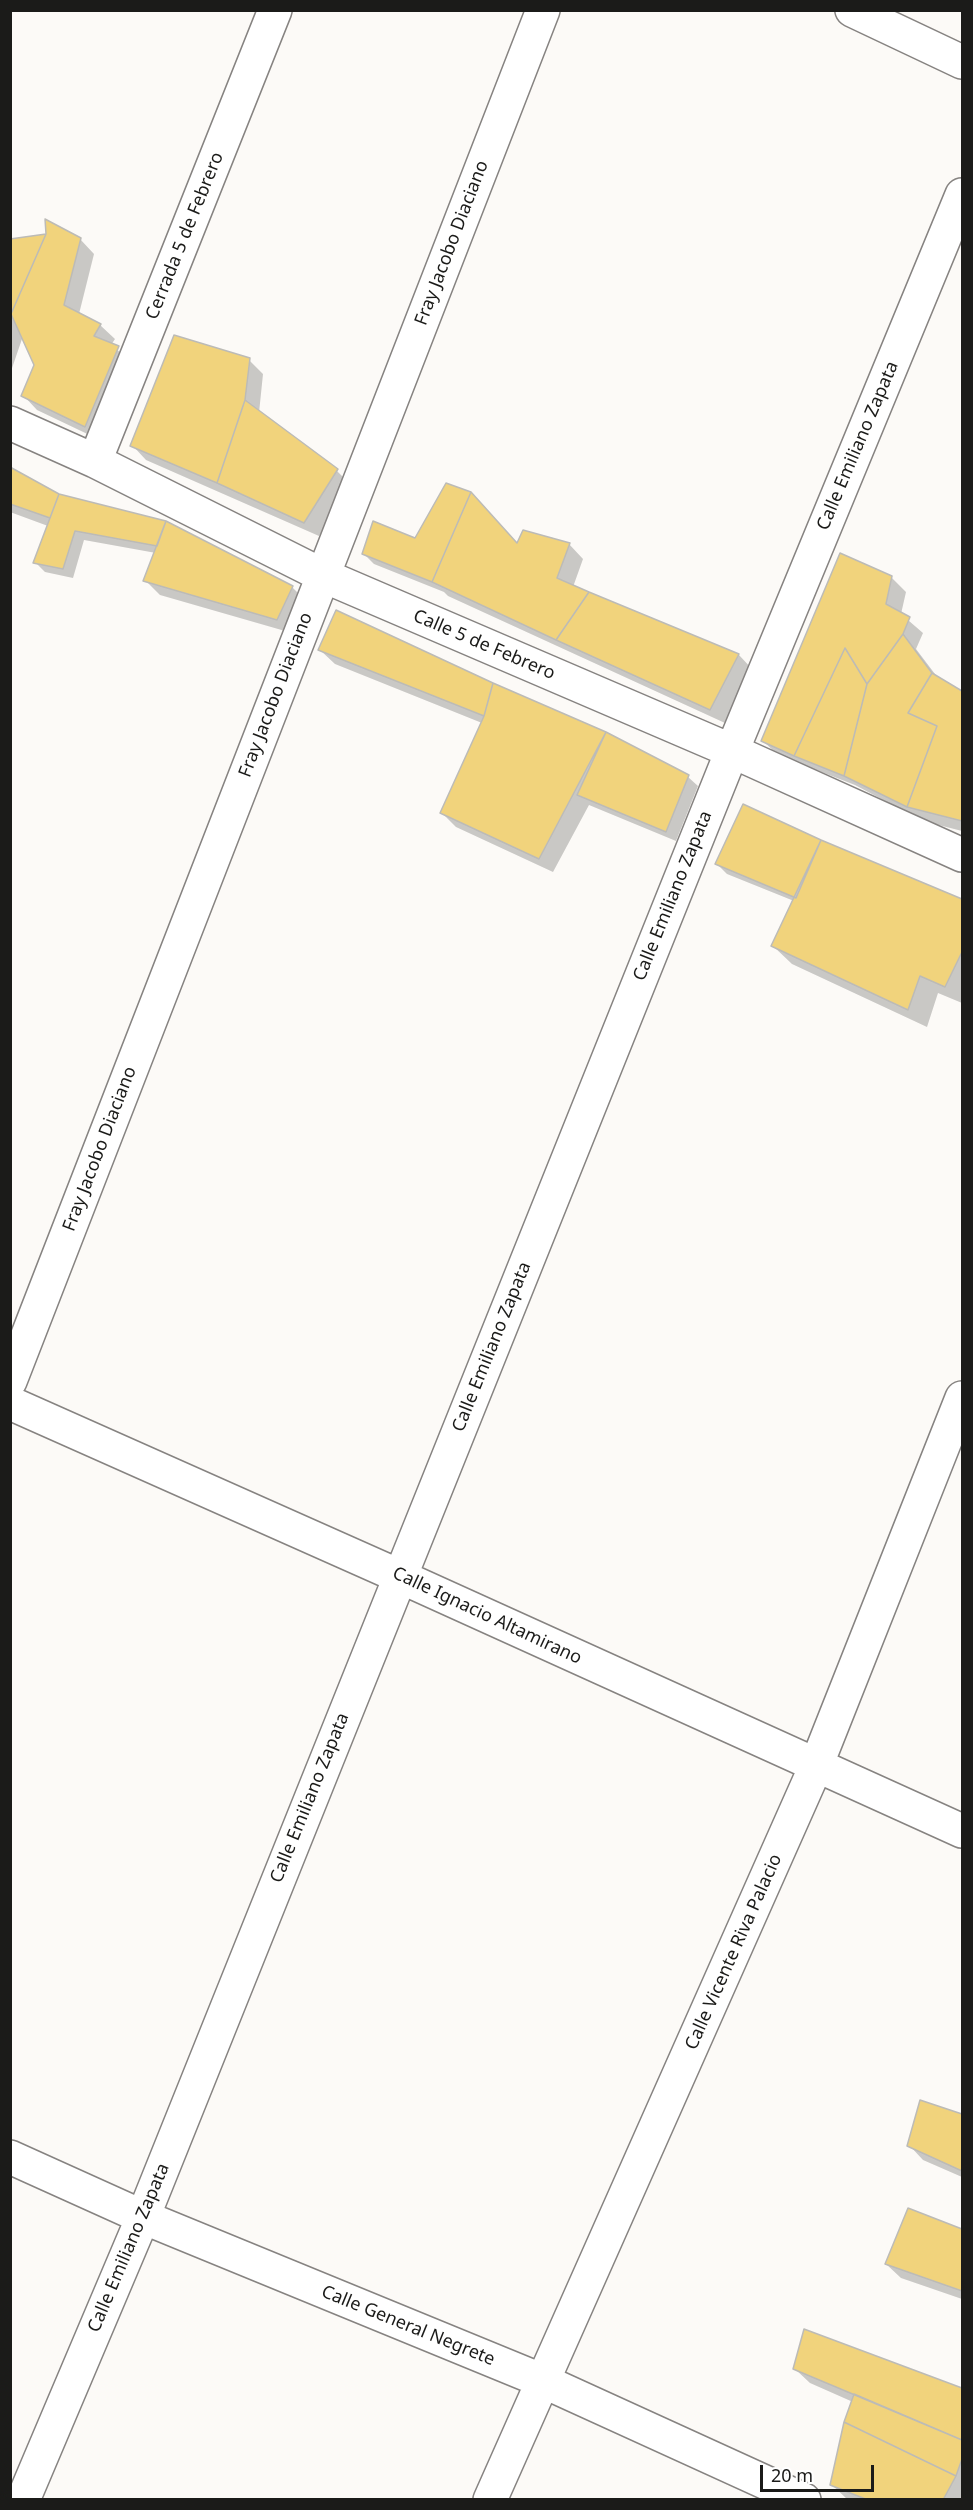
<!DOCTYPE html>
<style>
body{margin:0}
#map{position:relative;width:973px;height:2510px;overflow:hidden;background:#fcfaf7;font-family:"Noto Sans",sans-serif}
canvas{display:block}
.frame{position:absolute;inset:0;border:12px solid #1b1b19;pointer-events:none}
.scale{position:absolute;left:760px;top:2465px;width:114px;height:27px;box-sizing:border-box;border:3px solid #1b1b19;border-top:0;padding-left:8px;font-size:18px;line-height:21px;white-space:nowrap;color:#1b1b19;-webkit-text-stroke:4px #fff;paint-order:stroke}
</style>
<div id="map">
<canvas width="973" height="2510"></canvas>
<div class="frame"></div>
<div class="scale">20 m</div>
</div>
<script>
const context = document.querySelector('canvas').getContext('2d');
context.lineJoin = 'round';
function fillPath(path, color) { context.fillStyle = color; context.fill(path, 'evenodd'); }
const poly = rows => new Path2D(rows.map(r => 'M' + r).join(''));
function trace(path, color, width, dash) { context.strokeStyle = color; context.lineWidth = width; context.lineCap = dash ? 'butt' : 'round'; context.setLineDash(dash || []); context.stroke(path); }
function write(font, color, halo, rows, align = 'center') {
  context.font = font + ' "Noto Sans",sans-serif'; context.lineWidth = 4.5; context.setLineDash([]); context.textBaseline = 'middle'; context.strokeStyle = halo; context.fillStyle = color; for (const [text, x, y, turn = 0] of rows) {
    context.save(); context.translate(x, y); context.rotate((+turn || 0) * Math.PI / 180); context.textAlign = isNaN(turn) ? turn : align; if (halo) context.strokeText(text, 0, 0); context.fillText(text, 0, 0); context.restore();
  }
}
fillPath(poly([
 [80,239,94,254,79,314,100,325,115,339,111,345,132,362,100,440,37,410,23,395,36,365,23,336,10,374,10,240],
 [249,360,263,374,259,413,337,471,351,485,319,536,146,460,132,445],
 [10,470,58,495,292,587,307,602,292,633,160,595,145,580,156,553,84,540,73,578,45,572,35,562,48,526,10,512],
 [416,540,569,544,583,559,573,587,739,655,753,670,725,723,448,596,444,592,374,564,364,554],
 [891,577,906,592,901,614,923,633,916,649,938,678,962,693,962,831,923,821,855,785,778,755,763,741],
 [337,612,605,734,688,777,698,786,676,841,589,805,553,872,456,827,442,813,482,723,335,664,320,650],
 [821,841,962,900,962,1003,938,993,927,1027,792,964,773,946,794,901,727,874,717,864],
 [921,2102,962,2116,962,2177,923,2160,909,2145],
 [909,2209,962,2231,962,2299,901,2278,886,2264],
 [805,2331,962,2390,962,2500,848,2500,831,2484,853,2402,810,2383,795,2369]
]), '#0003');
const building = poly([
 [45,219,81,238,64,305,101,324,94,336,119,346,85,427,21,396,34,365,11,314,46,234,45,219],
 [46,234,11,314,10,316,10,239,46,234],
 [174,335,250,358,245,400,217,483,130,446,174,335],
 [245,400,338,469,304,523,217,483,245,400],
 [10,467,59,494,50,518,10,504,10,467],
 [446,483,471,492,432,582,362,554,373,521,415,538,446,483],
 [471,492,517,543,523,530,570,543,557,578,589,592,556,640,432,582,471,492],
 [59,494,166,521,157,546,75,531,63,569,33,563,59,494],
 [166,521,293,586,277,620,143,581,166,521],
 [840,553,892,576,886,604,910,617,903,634,867,684,845,648,794,756,761,741,840,553],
 [589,592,739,654,710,710,556,640,589,592],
 [336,610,493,683,484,716,318,650,336,610],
 [903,634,932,673,908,713,937,726,907,807,844,776,867,684,903,634],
 [845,648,867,684,844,776,794,756,845,648],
 [932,673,962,691,962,821,907,807,937,726,908,713,932,673],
 [493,683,606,732,539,859,440,813,484,716,493,683],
 [606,732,689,775,666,832,577,795,606,732],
 [743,804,821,840,796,898,715,864,743,804],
 [821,840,962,899,962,952,945,987,920,976,908,1010,771,946,821,840],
 [920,2100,962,2114,962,2111,962,2171,907,2146,920,2100],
 [908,2208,962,2229,962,2291,885,2264,908,2208],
 [804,2329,962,2388,962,2440,793,2369,804,2329],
 [854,2394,962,2440,962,2459,956,2476,844,2422,854,2394],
 [844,2422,956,2476,943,2500,868,2500,830,2485,844,2422]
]);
fillPath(building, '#f1d37c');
trace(building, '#bcbbb7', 1.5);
const street = poly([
 [852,10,962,62],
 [10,423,95,461,322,575,732,751,962,855],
 [95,461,275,10],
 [10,1381,543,10],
 [10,1403,399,1576,962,1831],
 [10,2157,143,2217,543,2381,804,2500],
 [23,2500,143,2217,732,751,962,195],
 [490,2500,816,1766,962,1398]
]);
trace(street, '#868381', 36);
trace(street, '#fff', 33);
write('18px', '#1b1b19', '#fff', [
 ["Cerrada 5 de Febrero",185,236,-68],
 ["Fray Jacobo Diaciano",452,243,-69],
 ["Calle Emiliano Zapata",858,446,-67],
 ["Calle 5 de Febrero",484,645,23],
 ["Fray Jacobo Diaciano",276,695,-69],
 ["Calle Emiliano Zapata",673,896,-68],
 ["Fray Jacobo Diaciano",100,1149,-69],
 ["Calle Emiliano Zapata",492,1347,-68],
 ["Calle Ignacio Altamirano",487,1616,25],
 ["Calle Emiliano Zapata",310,1798,-68],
 ["Calle Vicente Riva Palacio",734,1952,-66],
 ["Calle Emiliano Zapata",129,2248,-67],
 ["Calle General Negrete",408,2326,22]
]);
</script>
